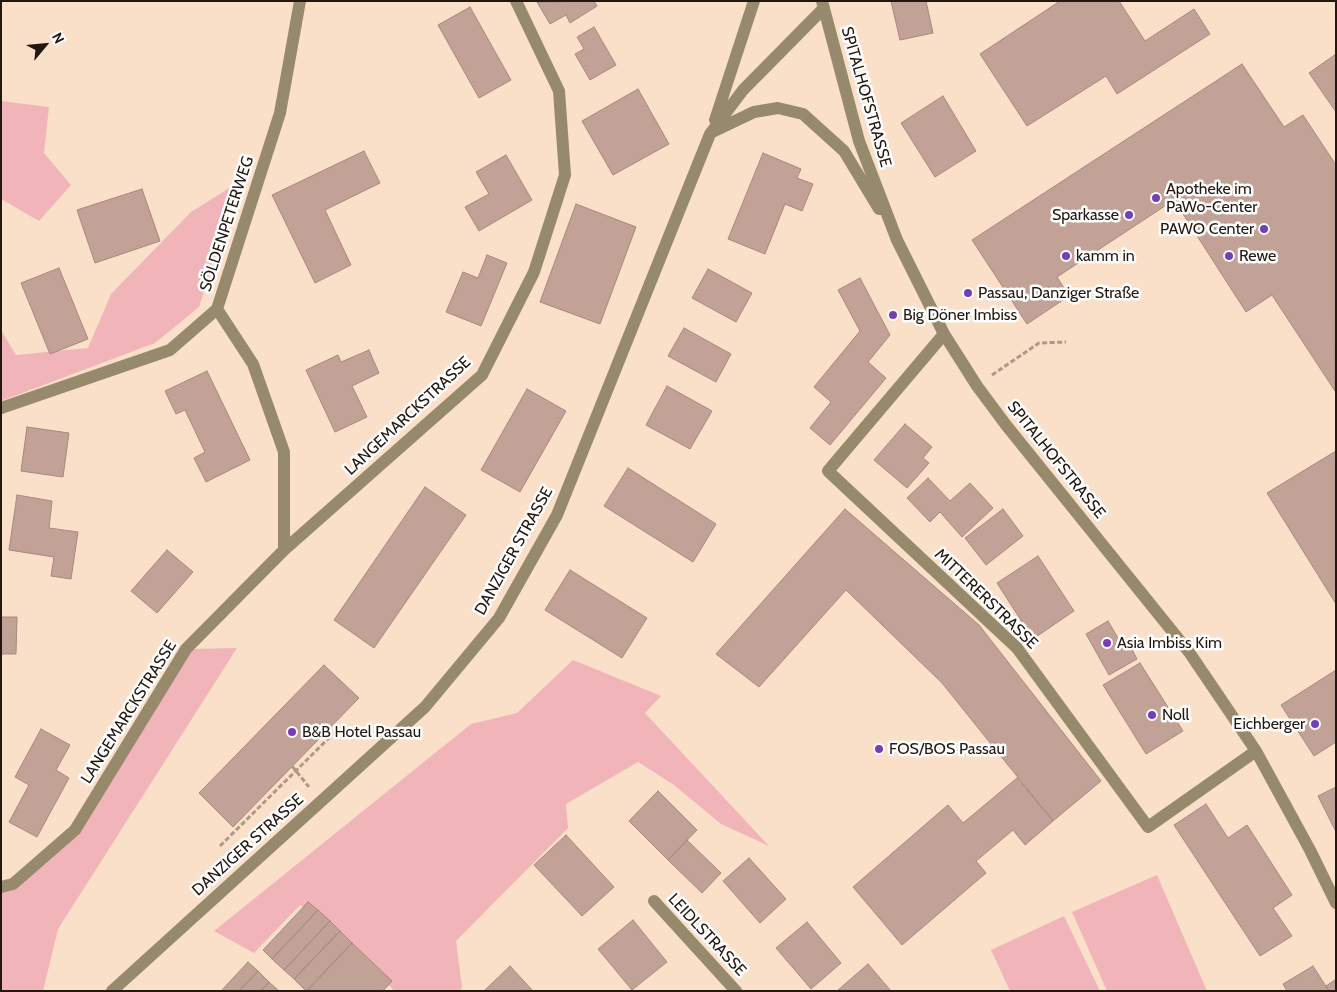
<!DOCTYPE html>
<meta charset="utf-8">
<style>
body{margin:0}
#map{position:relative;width:1337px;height:992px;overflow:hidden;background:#fbe0c9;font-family:Cabin,sans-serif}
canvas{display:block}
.frame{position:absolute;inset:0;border:2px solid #221810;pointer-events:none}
.north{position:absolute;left:20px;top:20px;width:50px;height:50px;-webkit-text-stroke:4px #fff;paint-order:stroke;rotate:62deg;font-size:14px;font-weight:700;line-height:20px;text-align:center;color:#221810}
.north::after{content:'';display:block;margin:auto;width:18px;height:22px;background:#221810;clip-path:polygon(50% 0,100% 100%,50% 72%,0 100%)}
</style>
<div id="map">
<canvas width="1337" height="992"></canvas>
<div class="frame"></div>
<div class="north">N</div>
</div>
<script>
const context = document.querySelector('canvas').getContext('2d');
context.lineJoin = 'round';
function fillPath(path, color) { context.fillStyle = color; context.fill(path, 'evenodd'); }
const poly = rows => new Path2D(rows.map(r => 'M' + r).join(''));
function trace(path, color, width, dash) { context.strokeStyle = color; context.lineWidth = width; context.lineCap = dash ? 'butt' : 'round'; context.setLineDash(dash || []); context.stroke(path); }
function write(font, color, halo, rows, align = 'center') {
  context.font = font + ' Cabin,sans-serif'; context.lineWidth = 5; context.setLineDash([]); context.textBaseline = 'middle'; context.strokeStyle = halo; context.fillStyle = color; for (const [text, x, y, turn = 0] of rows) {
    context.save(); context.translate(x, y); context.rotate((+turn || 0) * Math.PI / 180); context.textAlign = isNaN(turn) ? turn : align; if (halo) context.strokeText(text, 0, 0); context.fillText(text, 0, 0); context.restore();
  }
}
fillPath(poly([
 [1,101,49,107,44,153,71,185,39,221,1,199],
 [239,182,199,307,155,343,1,401,1,330,16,355,88,348,111,294,191,212],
 [237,648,58,929,43,991,1,991,1,892,75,830,186,649],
 [573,660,661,696,645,713,769,846,721,824,674,785,638,762,566,804,568,828,456,941,462,987,460,991,394,991,366,956,300,905,254,953,214,931,471,724,517,713],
 [1157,875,1207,991,1107,991,1072,912],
 [1064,916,1100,991,1010,991,991,950]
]), '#f1b4b8');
const building = poly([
 [594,1,597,6,570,23,566,15,550,24,537,2,594,1],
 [891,1,926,1,933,33,900,40,891,1],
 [1060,1,1119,1,1145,41,1194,9,1210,34,1117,94,1106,76,1027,126,980,54,1060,1],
 [470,7,511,80,479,98,438,25,470,7],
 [594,27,616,65,590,80,575,54,584,49,577,37,594,27],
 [1336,54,1336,112,1309,73,1336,54],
 [1242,64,1284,127,1303,115,1336,165,1335,391,1272,295,1246,312,1174,200,1057,277,1069,296,1027,324,972,240,1242,64],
 [638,89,669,144,613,175,582,121,638,89],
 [943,96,976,151,935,177,901,123,943,96],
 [364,151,380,183,325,210,351,265,315,283,272,195,364,151],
 [763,153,801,169,797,178,813,184,802,211,785,204,765,254,728,239,763,153],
 [506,155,532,200,479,231,465,207,489,194,476,172,506,155],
 [142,189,160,241,95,263,77,210,142,189],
 [576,204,636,227,600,324,540,302,576,204],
 [487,255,507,263,481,326,446,312,463,272,478,278,487,255],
 [59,268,88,339,50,354,21,283,59,268],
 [708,269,752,293,736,322,692,298,708,269],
 [860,278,890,335,868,362,886,378,830,445,810,428,831,402,814,387,860,331,838,290,860,278],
 [684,328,731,354,716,382,668,356,684,328],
 [369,350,379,373,352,386,367,417,335,432,306,370,338,355,341,362,369,350],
 [207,371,250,460,206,482,194,458,205,452,185,410,176,414,165,391,207,371],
 [667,386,712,411,690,449,646,425,667,386],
 [527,389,566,411,520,492,481,470,527,389],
 [905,424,932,447,923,458,929,463,907,488,874,460,905,424],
 [27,427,69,433,63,477,21,471,27,427],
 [1336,451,1336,604,1267,493,1336,451],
 [628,468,716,524,693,562,604,506,628,468],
 [928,478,950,501,970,483,993,508,962,537,940,512,930,522,907,498,928,478],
 [425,487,466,515,374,648,334,620,425,487],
 [17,495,52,501,49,528,78,532,71,579,51,576,54,557,9,550,17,495],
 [845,509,979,625,1101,781,1053,821,942,683,846,590,759,687,716,654,845,509],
 [1003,509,1023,536,986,565,965,538,1003,509],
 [167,550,193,572,157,613,131,591,167,550],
 [1038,556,1074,611,1033,639,997,583,1038,556],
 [570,570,647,618,622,658,545,610,570,570],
 [1,617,17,617,16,654,1,654,1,617],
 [1108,621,1122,645,1128,642,1137,659,1109,675,1086,634,1108,621],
 [1140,663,1183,731,1146,754,1103,685,1140,663],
 [324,665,359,698,233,827,199,793,324,665],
 [1336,670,1336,742,1314,756,1281,705,1336,670],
 [41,729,70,745,56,770,69,778,37,837,9,822,29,785,15,777,41,729],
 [1017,778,1053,821,1025,845,1013,830,976,861,986,873,902,945,853,887,948,805,963,823,1017,778],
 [1336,787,1336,832,1318,796,1336,787],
 [658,791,697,830,668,860,629,821,658,791],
 [1206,804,1228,838,1247,825,1292,895,1273,908,1292,936,1260,956,1174,825,1206,804],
 [566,835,614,887,582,916,534,865,566,835],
 [687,840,721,873,702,893,668,860,687,840],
 [749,858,786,899,760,923,723,881,749,858],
 [308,902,318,910,272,959,263,950,308,902],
 [318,910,330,921,284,970,272,959,318,910],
 [633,920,667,962,632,990,598,949,633,920],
 [330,921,340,931,294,979,284,970,330,921],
 [807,922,841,963,811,989,776,948,807,922],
 [340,931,352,943,306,991,294,979,340,931],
 [352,943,392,981,383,991,307,991,352,943],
 [248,962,258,971,239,991,221,991,248,962],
 [868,964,891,991,837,991,868,964],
 [510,966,533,991,484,991,510,966],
 [1313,966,1329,991,1287,991,1283,984,1313,966],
 [258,971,269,982,261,991,239,991,258,971],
 [1335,980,1336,991,1329,991,1326,986,1335,980],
 [269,982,279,991,261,991,269,982]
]);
fillPath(building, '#c2a197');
trace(building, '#a7887d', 1);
trace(poly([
 [992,375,1039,343,1066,342],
 [292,766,309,787],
 [220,846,340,727]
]), '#ae9987', 3, [5, 2.5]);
trace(poly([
 [822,1,859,141,897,240,944,334,977,386,1006,425,1189,652,1256,751,1310,850,1336,903],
 [715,120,754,1],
 [712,132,754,112,778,108,803,114,844,151,879,209],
 [217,309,253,364,284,452,284,550],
 [944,334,828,471,1017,648,1148,827,1256,751],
 [1,408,170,350,217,309,280,113,300,1],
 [1,887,13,884,75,830,186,649,284,550,482,375,534,272,565,175,559,91,516,1],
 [654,901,736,991],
 [112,991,425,707,499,618,557,515,710,134,743,90,824,8]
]), '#978a6c', 12);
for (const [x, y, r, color] of [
 [1156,198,5,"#763eb5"],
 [1129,215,5,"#763eb5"],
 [1264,229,5,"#763eb5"],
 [1066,256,5,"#763eb5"],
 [1229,256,5,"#763eb5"],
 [968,293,5,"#763eb5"],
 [893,315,5,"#763eb5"],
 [1107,643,5,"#763eb5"],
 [1152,715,5,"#763eb5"],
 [1315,724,5,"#763eb5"],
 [292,732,5,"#763eb5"],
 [879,749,5,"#763eb5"]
]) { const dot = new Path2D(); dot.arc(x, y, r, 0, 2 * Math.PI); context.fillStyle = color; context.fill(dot); trace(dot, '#fff', 2); }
write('16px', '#221810', '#fff', [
 ["SPITALHOFSTRASSE",866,97,74],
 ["SÖLDENPETERWEG",227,224,-72],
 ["LANGEMARCKSTRASSE",408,416,-43],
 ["SPITALHOFSTRASSE",1056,460,51],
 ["DANZIGER STRASSE",514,551,-61],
 ["MITTERERSTRASSE",986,599,44],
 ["LANGEMARCKSTRASSE",129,712,-58],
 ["DANZIGER STRASSE",248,845,-42],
 ["LEIDLSTRASSE",707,935,47]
]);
write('16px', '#221810', '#fff', [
 ["Apotheke im",1166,189],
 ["PaWo-Center",1166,207],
 ["Sparkasse",1119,215,"right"],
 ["PAWO Center",1254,229,"right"],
 ["kamm in",1076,256],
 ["Rewe",1239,256],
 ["Passau, Danziger Straße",978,293],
 ["Big Döner Imbiss",903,315],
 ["Asia Imbiss Kim",1117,643],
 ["Noll",1162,715],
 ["Eichberger",1305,724,"right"],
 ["B&B Hotel Passau",302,732],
 ["FOS/BOS Passau",889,749]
], 'left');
</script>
